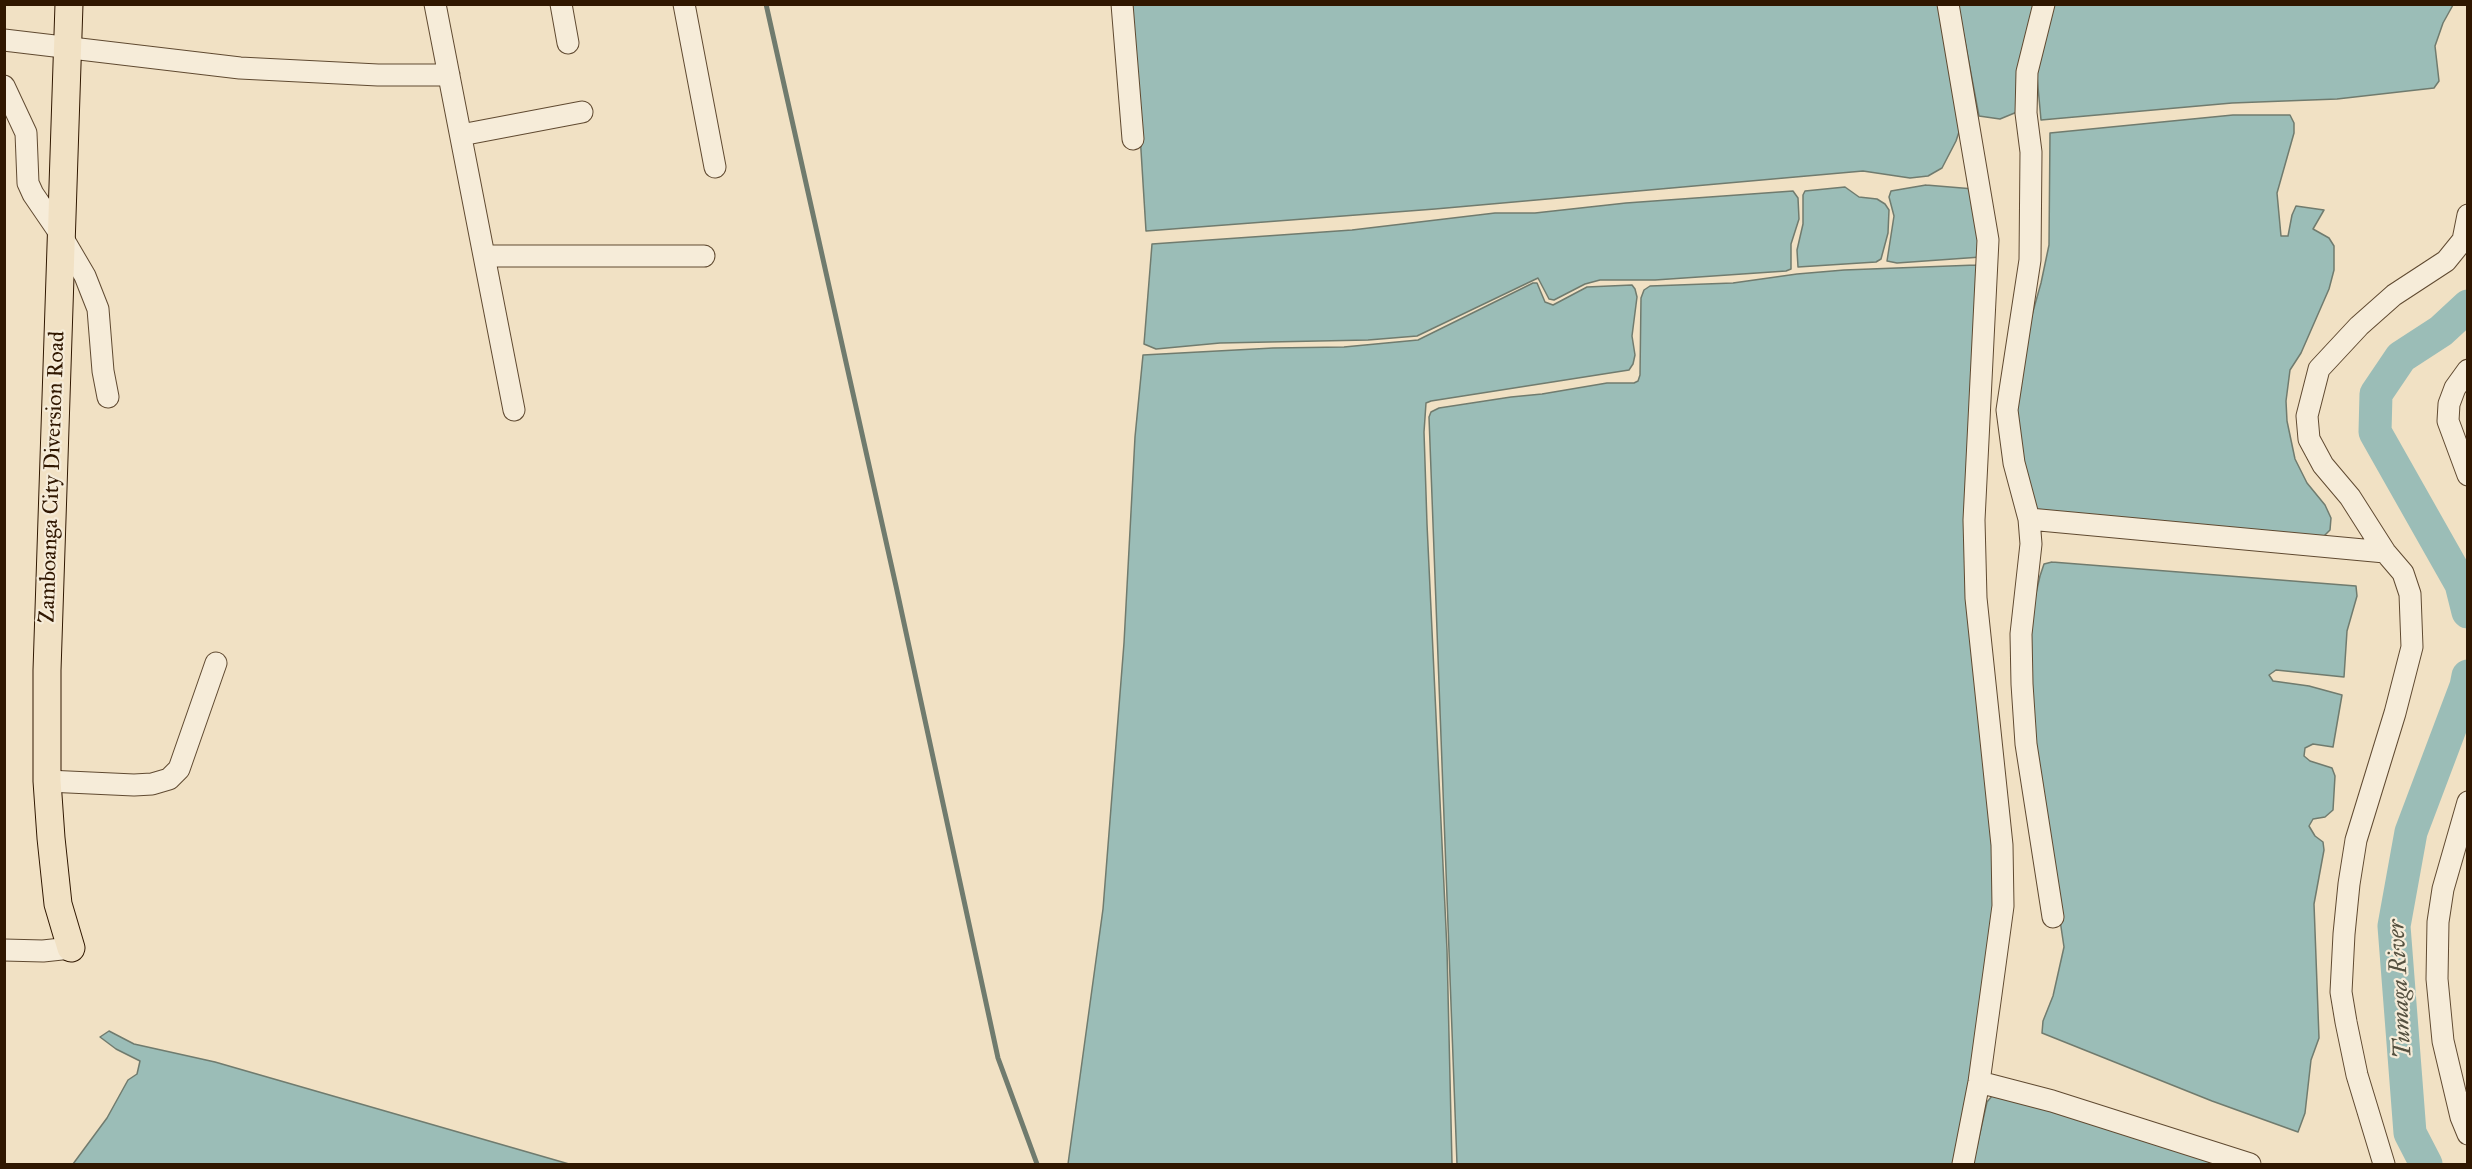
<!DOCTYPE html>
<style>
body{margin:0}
#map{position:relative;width:2472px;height:1169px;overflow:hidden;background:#f1e1c4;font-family:"IM FELL Great Primer",serif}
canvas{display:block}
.frame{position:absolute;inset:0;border:6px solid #301700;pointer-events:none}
</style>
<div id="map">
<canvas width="2472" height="1169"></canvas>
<div class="frame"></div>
</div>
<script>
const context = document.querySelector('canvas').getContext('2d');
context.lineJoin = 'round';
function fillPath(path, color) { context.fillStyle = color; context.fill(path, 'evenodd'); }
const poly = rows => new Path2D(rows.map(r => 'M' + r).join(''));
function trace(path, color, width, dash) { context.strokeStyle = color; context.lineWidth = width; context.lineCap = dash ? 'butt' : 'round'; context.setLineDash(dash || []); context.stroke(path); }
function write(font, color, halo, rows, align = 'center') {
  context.font = font + ' "IM FELL Great Primer",serif'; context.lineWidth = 4.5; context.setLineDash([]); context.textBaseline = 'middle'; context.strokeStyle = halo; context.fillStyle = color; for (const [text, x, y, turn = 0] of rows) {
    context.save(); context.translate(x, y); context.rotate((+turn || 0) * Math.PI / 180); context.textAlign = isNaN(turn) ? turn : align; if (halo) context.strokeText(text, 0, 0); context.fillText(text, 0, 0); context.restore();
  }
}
const water = poly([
 [1132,5,1947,5,1964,117,1956,141,1942,168,1928,176,1910,178,1863,171,1435,209,1146,231,1132,5],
 [1958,5,2037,5,2017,112,2000,119,1979,116,1958,5],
 [2049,5,2453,5,2443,23,2435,46,2439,81,2434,88,2337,99,2232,103,2041,120,2035,54,2049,5],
 [2233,115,2290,115,2294,123,2294,133,2277,193,2281,236,2288,236,2292,215,2296,206,2324,210,2313,229,2329,238,2334,246,2334,270,2329,289,2301,353,2290,370,2286,401,2287,421,2295,459,2307,483,2325,505,2331,518,2330,530,2321,539,2039,518,2014,441,2023,347,2041,283,2049,245,2050,133,2233,115],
 [1926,185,1974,189,1981,257,1897,263,1887,261,1894,216,1889,197,1891,191,1926,185],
 [1845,187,1859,197,1877,199,1885,204,1889,210,1888,233,1881,259,1876,262,1798,267,1797,250,1803,224,1803,195,1805,191,1845,187],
 [1793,191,1798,198,1799,219,1791,244,1791,269,1786,271,1655,280,1600,280,1585,284,1554,300,1549,299,1538,278,1417,336,1368,340,1220,343,1156,349,1144,344,1152,244,1352,230,1495,213,1535,213,1626,203,1793,191],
 [1976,265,1981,268,1975,469,2005,884,1961,1164,1457,1164,1429,417,1431,412,1439,408,1511,397,1542,394,1607,383,1634,383,1638,381,1640,375,1641,298,1644,290,1650,286,1733,283,1797,274,1844,270,1976,265],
 [1533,283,1537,283,1545,302,1553,305,1587,287,1632,285,1635,289,1637,297,1632,336,1635,355,1633,364,1629,370,1431,401,1426,403,1424,432,1427,524,1447,950,1452,1164,1068,1164,1103,909,1124,643,1135,437,1143,355,1273,348,1344,347,1418,340,1533,283],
 [2052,562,2356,586,2357,596,2347,631,2344,677,2276,670,2269,675,2273,681,2309,686,2342,695,2333,747,2313,744,2305,748,2304,756,2310,761,2332,768,2335,776,2333,810,2325,817,2313,819,2309,826,2315,836,2323,842,2324,850,2314,904,2319,1038,2311,1060,2305,1113,2298,1132,2212,1101,2042,1033,2043,1021,2053,996,2064,947,2035,752,2027,659,2034,602,2040,576,2044,564,2052,562],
 [109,1031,134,1044,215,1062,569,1164,73,1164,107,1118,128,1080,137,1074,140,1061,116,1049,100,1037,109,1031],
 [2004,1093,2234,1164,1973,1164,1987,1102,1992,1096,2004,1093]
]);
fillPath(water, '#9bbdb7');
trace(water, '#707b6e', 1.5);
trace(poly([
 [766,4,896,586,998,1058,1037,1164]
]), '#707b6e', 5);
trace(poly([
 [2468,306,2441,331,2401,357,2376,394,2375,432,2461,584,2468,612],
 [2426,1164,2410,1133,2394,926,2411,832,2466,686,2468,676]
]), '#9bbdb7', 33);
const minor = poly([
 [435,4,514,410],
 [561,4,568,43],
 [684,4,715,167],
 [1122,4,1133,139],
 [1948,4,1988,240,1974,520,1976,598,2002,845,2003,906,1979,1082,1963,1164],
 [2044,4,2027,72,2026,113,2031,152,2030,260,2007,410,2014,463,2029,519,2385,552],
 [4,40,240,68,378,75,449,75],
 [4,86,26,133,28,183,33,194,61,235,85,276,98,309,103,371,108,397],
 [461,135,582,112],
 [484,256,704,256],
 [2468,370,2455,388,2449,404,2448,421,2468,475],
 [2029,519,2031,544,2021,634,2022,684,2026,744,2053,917],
 [47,781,134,785,152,784,169,779,179,769,216,663],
 [2468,802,2443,889,2438,922,2437,979,2443,1041,2461,1117,2468,1134],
 [4,950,43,951,71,948],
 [1979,1082,2052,1101,2250,1164],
 [2384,1164,2357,1075,2346,1022,2341,992,2344,934,2349,884,2356,840,2395,713,2412,647,2410,594,2403,573,2385,552,2350,497,2323,465,2309,439,2307,416,2319,369,2359,326,2394,295,2446,261,2463,240,2468,215]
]);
const major = poly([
 [69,4,47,670,47,781,51,838,58,904,71,948]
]);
trace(minor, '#604a31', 23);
trace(major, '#301700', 29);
trace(minor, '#f6ecd9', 21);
trace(major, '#f1e1c4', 27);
write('22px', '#301700', '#f6ecd9', [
 ["Zamboanga City Diversion Road",53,477,-88]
]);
write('italic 24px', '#555140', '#f6ecd9', [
 ["Tumaga River",2401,989,-93]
]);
</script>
